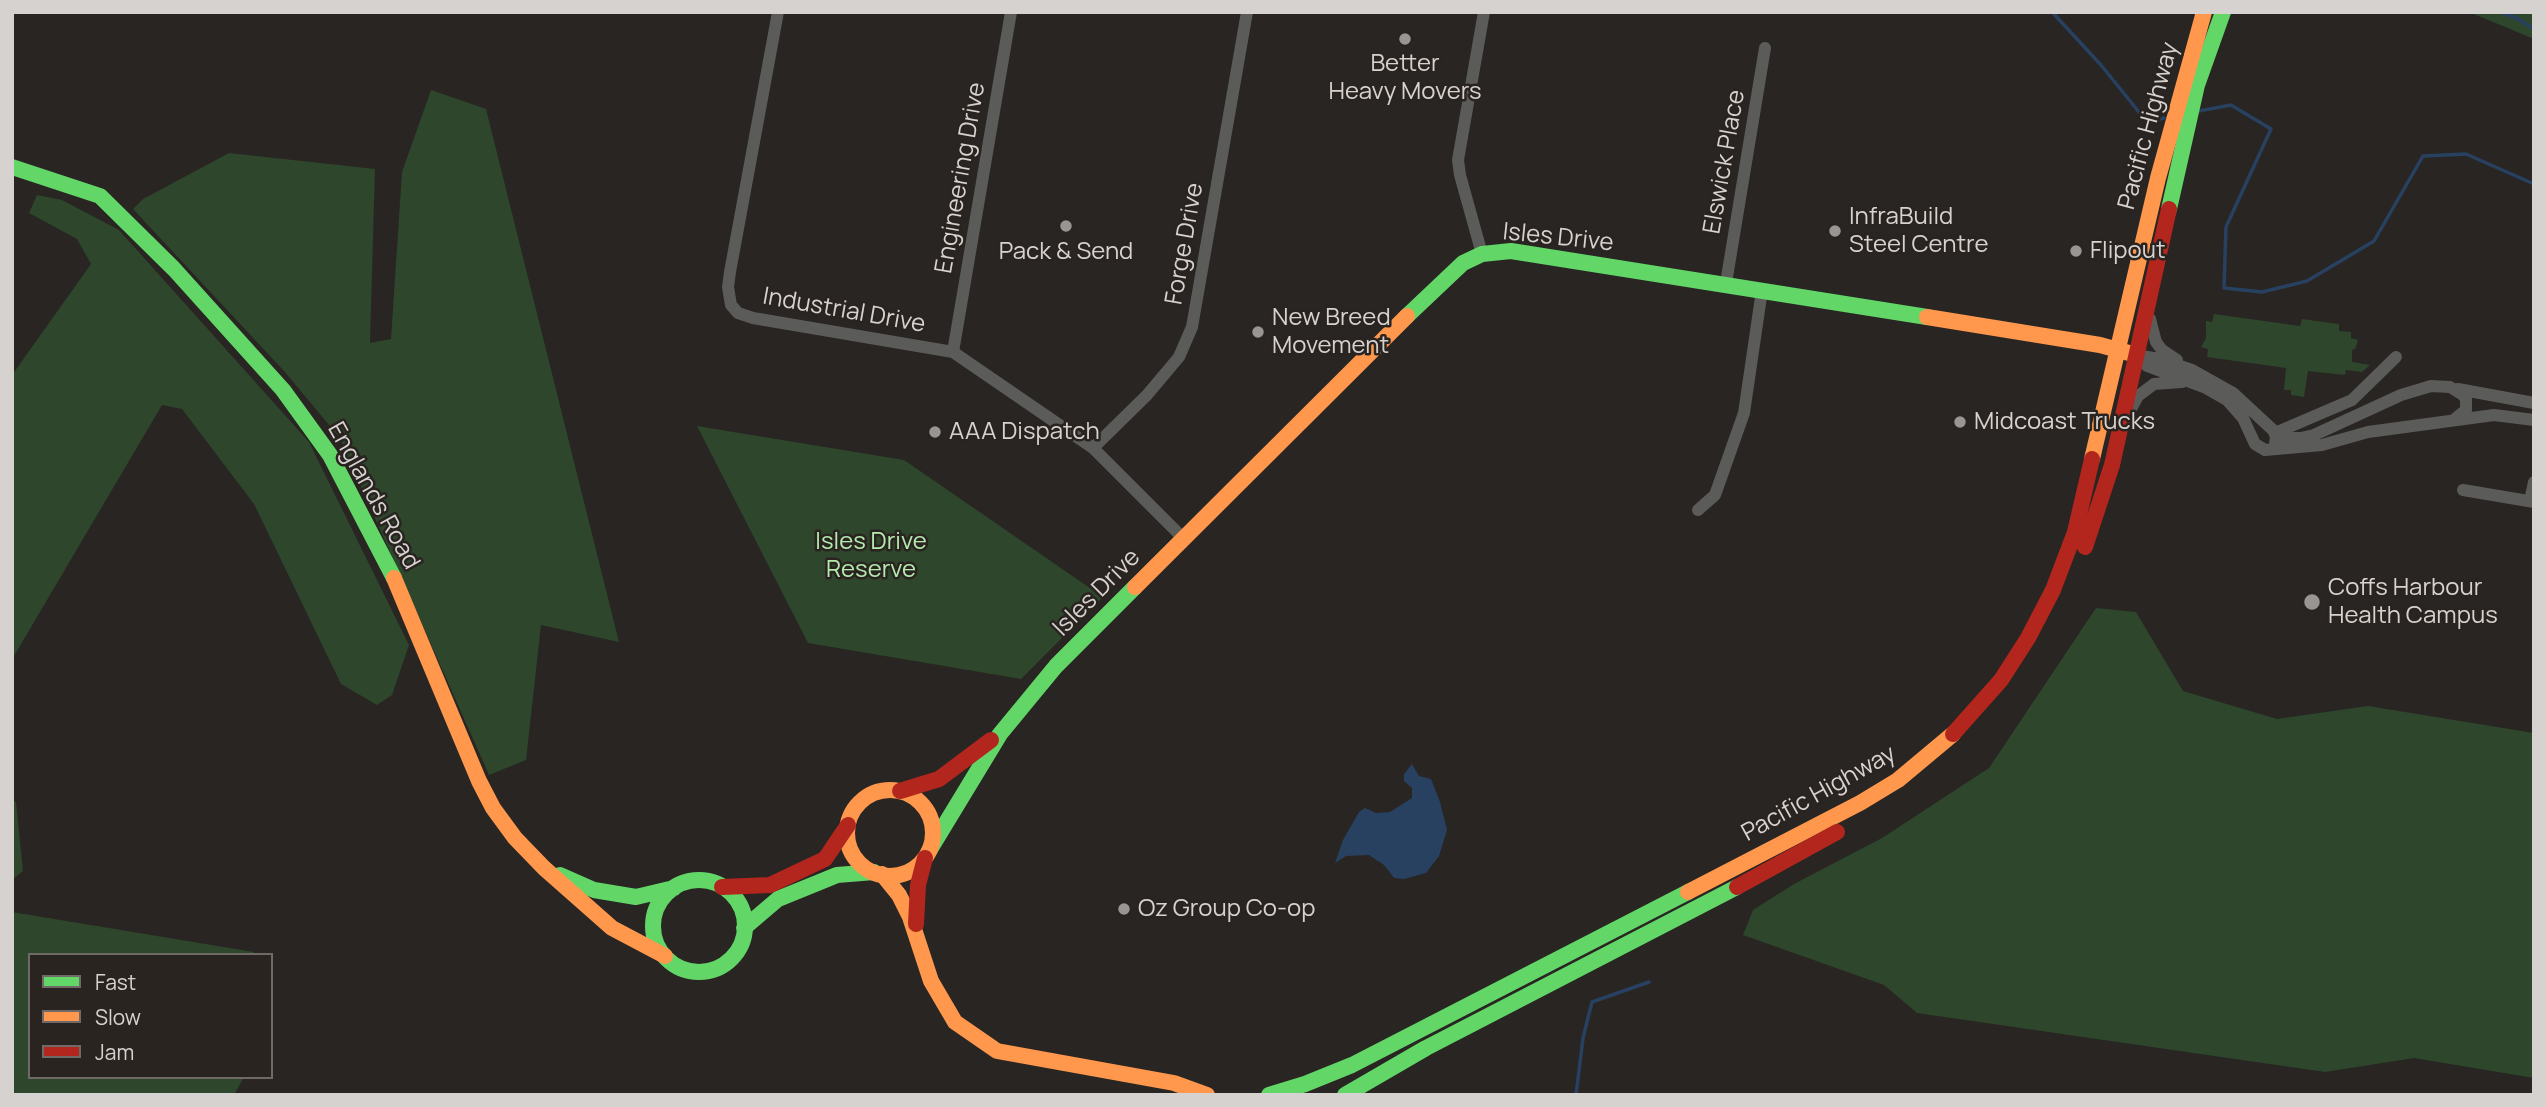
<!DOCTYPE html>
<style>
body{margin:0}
#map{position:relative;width:2546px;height:1107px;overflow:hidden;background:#282523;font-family:Manrope,sans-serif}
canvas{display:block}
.frame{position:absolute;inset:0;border:14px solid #d6d2d0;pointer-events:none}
.legend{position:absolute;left:28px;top:953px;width:245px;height:126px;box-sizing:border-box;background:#2a2421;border:2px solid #6f6a67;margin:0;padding:9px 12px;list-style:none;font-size:21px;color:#d6d2d0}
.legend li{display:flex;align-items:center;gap:14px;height:35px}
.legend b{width:35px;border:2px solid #6f6a67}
</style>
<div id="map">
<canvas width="2546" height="1107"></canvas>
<div class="frame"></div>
<ul class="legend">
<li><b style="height:9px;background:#63d668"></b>Fast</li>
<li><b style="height:9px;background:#ff974d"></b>Slow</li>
<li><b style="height:9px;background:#b3261e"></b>Jam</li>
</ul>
</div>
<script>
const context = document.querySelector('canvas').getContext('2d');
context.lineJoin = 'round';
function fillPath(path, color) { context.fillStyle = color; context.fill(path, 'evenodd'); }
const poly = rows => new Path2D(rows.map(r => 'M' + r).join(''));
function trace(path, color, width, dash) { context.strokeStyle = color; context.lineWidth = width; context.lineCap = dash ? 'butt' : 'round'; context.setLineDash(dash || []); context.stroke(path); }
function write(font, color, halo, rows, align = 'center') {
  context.font = font + ' Manrope,sans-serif'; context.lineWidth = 5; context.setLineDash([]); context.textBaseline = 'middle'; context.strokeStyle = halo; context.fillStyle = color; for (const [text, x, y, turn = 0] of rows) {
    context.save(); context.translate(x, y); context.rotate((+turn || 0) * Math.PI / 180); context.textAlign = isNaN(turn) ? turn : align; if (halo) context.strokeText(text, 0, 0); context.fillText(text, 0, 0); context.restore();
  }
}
fillPath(poly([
 [2469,12,2534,12,2534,39],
 [431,90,486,109,619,642,541,625,526,760,489,775,339,437,284,371,133,209,143,199,229,153,375,169,370,343,391,339,402,172],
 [37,195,62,200,119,230,309,442,409,645,392,695,377,705,341,684,254,504,182,409,162,405,14,656,12,669,12,375,91,264,77,239,29,213],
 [2214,314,2300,326,2302,319,2339,324,2339,331,2351,332,2351,338,2358,340,2355,349,2352,350,2352,362,2370,365,2362,372,2346,370,2345,375,2308,371,2304,397,2291,395,2291,390,2284,390,2286,368,2207,357,2208,349,2201,347,2206,338,2206,321,2212,322],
 [697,426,904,460,1103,597,1021,679,808,643],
 [2096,608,2136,612,2183,691,2277,719,2368,706,2534,733,2534,1078,2414,1058,2325,1072,1917,1013,1884,985,1743,935,1753,910,1794,884,1882,838,1989,768],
 [12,800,16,802,23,871,12,880],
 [12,912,254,952,254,955,30,955,30,1077,244,1077,234,1095,12,1095]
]), '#2e462b');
fillPath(poly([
 [1412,764,1419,776,1431,779,1440,802,1447,830,1439,856,1426,873,1404,879,1394,878,1384,865,1369,855,1346,856,1335,863,1343,840,1359,812,1365,808,1376,813,1390,812,1412,798,1412,788,1404,781,1404,774]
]), '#284161');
trace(poly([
 [2052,12,2101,65,2147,122,2164,118],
 [2500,12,2516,18,2534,29],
 [2199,111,2231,105,2271,129,2226,227,2224,288,2262,292,2307,281,2374,241,2423,156,2466,154,2534,184],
 [1576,1095,1583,1038,1592,1002,1649,982]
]), '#284161', 3.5);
trace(poly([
 [778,12,730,272,728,287,731,305,738,313,753,318,953,352,1093,448,1184,539],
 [1482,254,1460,175,1458,160,1484,12],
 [1726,283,1765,48],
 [2150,319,2156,342,2162,350,2177,360],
 [953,352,1011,12],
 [2136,355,2147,366,2206,388,2227,400,2243,418,2255,444,2265,450,2322,445,2368,432,2494,415,2534,420],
 [2136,355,2159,359,2192,370,2233,393,2274,431,2276,438,2275,443],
 [2458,389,2534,403],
 [2131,409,2138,396,2154,384,2182,382],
 [2275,433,2352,400,2396,357],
 [2276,438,2301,438,2314,435,2401,395,2431,386,2450,387,2463,395,2466,399,2466,410,2455,419],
 [1093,448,1147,395,1179,357,1192,327,1247,12],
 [2463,490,2534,502],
 [2530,501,2534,482],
 [1698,510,1715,495,1744,413,1762,290]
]), '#5b5b59', 12);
trace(poly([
 [12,167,100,196,174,269,283,390,330,455,394,578],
 [2169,209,2197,85,2223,12],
 [1407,316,1463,263,1482,254,1511,251,1927,317],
 [929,851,1000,734,1056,666,1135,587],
 [560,875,594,890,636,897,674,888],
 '653 926a46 46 0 1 1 92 0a46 46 0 1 1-92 0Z',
 [744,928,778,899,837,875,874,872],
 [1269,1095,1305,1084,1352,1065,1688,892],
 [1345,1095,1426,1048,1737,887]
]), '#63d668', 16);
trace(poly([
 [1927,317,2100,345,2129,353],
 [2092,459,2158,178,2204,12],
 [394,578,479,781,493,808,515,838,544,868,612,928,665,956],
 [1135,587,1407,316],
 '847 833a43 43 0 1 1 86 0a43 43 0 1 1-86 0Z',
 [882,874,899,895,910,917,931,981,955,1022,997,1051,1174,1083,1207,1095],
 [1688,892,1860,803,1898,780,1953,734]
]), '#ff974d', 16);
trace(poly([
 [2085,547,2112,465,2169,209],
 [1953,734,2001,680,2028,638,2053,590,2075,532,2092,459],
 [900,791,939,779,991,740],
 [722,887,770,885,825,859,848,825],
 [1737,887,1837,832],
 [916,924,918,885,925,858]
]), '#b3261e', 16);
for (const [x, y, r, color] of [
 [1405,39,7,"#999593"],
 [1066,226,7,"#999593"],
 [1835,231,7,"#999593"],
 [2076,251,7,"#999593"],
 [1258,332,7,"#999593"],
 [1960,422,7,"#999593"],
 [935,432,7,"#999593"],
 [2312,602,9,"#999593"],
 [1124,909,7,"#999593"]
]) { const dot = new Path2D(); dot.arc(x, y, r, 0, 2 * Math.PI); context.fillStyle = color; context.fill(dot); trace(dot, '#2a2421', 2.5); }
write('24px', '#d6d2d0', '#2a2421', [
 ["Better",1405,64,"center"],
 ["Heavy Movers",1405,92,"center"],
 ["InfraBuild",1849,217],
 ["Steel Centre",1849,245],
 ["Flipout",2090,251],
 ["Pack & Send",1066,252,"center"],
 ["New Breed",1272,318],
 ["Movement",1272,346],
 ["Midcoast Trucks",1974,422],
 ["AAA Dispatch",949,432],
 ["Coffs Harbour",2328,588],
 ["Health Campus",2328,616],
 ["Oz Group Co-op",1138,909]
], 'left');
write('24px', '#d6d2d0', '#2a2421', [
 ["Pacific Highway",2149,126,-75],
 ["Elswick Place",1725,162,-80],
 ["Engineering Drive",961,178,-80],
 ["Isles Drive",1558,238,6],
 ["Forge Drive",1185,244,-80],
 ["Industrial Drive",844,311,10],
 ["Englands Road",373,496,61],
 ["Isles Drive",1097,593,-45],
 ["Pacific Highway",1819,794,-29]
]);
write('24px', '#b3eaad', '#2a2421', [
 ["Isles Drive",871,542],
 ["Reserve",871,570]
]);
</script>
